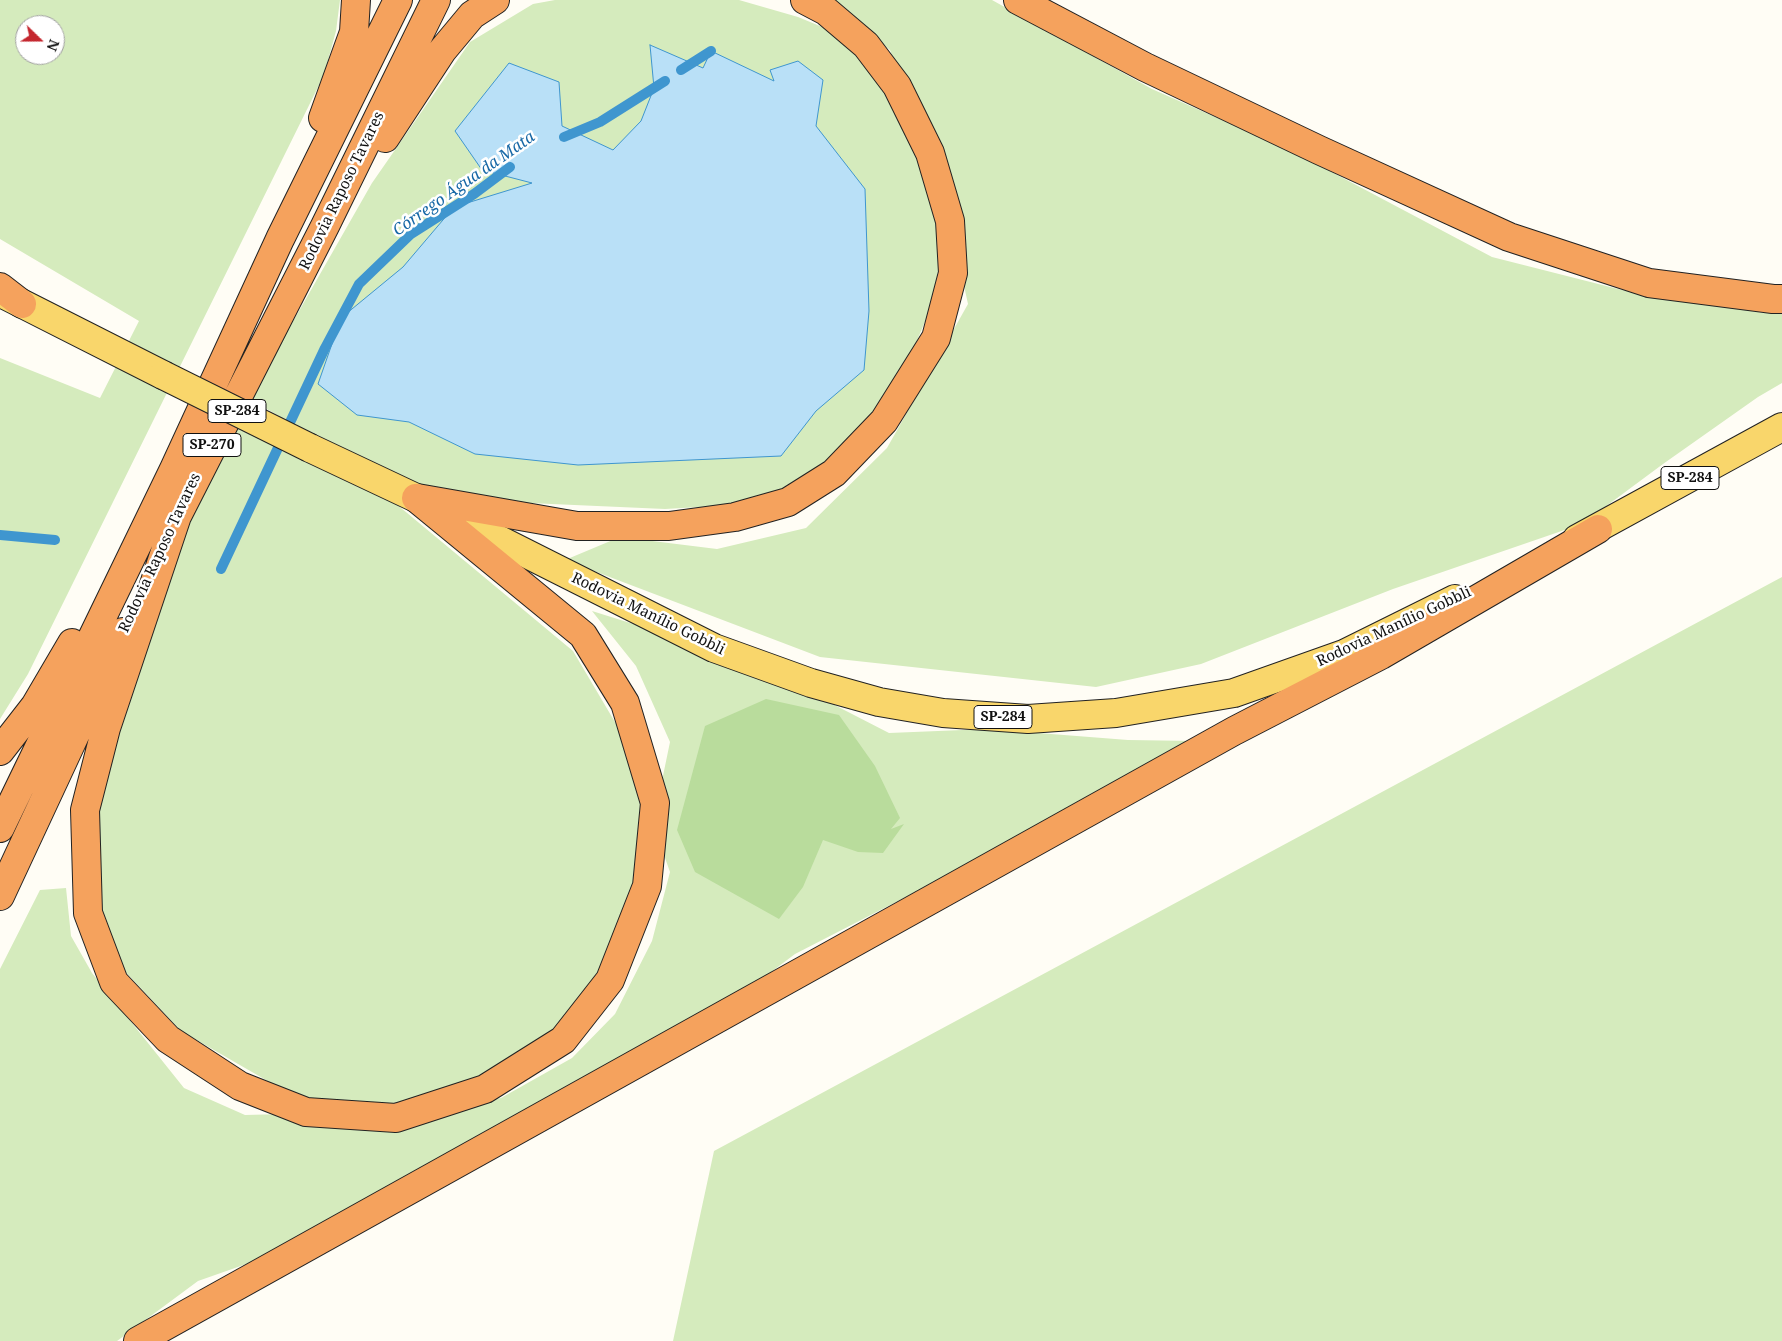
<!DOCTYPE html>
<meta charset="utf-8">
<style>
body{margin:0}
#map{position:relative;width:1782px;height:1341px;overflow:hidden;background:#fffdf5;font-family:"Noto Serif",serif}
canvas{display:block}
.north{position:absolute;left:15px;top:15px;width:50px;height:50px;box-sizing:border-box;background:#fff;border:1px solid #a0a0a0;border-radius:50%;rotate:112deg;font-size:14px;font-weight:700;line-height:20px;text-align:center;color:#111}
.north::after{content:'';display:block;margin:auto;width:18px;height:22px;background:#c4262e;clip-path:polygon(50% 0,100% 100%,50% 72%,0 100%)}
</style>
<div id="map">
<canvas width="1782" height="1341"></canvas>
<div class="north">N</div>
</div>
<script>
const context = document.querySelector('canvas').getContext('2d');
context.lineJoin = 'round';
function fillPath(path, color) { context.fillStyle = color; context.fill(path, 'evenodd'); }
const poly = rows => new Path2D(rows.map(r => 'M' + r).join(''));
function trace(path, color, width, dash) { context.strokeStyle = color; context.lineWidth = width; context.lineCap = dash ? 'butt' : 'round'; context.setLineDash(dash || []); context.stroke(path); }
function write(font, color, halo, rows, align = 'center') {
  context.font = font + ' "Noto Serif",serif'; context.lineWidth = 5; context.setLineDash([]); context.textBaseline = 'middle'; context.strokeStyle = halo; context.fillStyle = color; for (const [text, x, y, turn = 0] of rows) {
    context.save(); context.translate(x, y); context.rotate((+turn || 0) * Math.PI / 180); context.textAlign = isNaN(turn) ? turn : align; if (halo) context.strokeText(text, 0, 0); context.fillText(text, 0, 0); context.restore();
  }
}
fillPath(poly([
 [0,0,340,0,336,31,324,75,28,674,0,719,0,358,100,398,139,321,0,239],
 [25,25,55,25,55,55,25,55],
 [555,0,739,0,798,17,866,45,930,153,890,50,832,0,992,0,1152,89,1292,151,1492,257,1622,290,1764,313,1782,312,1782,383,1758,397,1663,464,1582,524,1393,589,1201,664,1096,687,820,657,565,560,620,537,717,549,806,528,887,448,968,304,950,222,928,314,884,421,788,502,665,509,416,498,240,393,295,318,372,183,470,42,533,4],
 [236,428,295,440,353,468,573,651,648,778,627,937,563,1040,485,1089,328,1113,407,1115,501,1098,572,1058,615,1014,652,941,670,872,653,824,670,742,636,666,592,611,745,659,889,733,987,729,1128,740,1195,741,931,884,795,954,685,1037,326,1236,198,1281,117,1341,0,1341,0,969,40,890,66,888,71,936,92,973,184,1088,245,1115,323,1113,181,1031,100,945,87,859,117,697,200,470],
 [1782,577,1782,1341,673,1341,714,1151]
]), '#d5ebbd');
fillPath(poly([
 [766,699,839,715,875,766,900,818,891,829,904,824,883,853,858,852,823,840,803,887,779,919,695,872,677,830,705,726]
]), '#b9dc9c');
const water = poly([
 [650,45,703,68,711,51,774,81,770,70,798,61,823,80,816,126,865,189,869,311,864,370,816,411,781,456,578,465,475,454,409,422,357,415,318,384,341,318,403,267,454,207,532,183,482,170,455,131,509,63,559,82,562,126,613,150,641,121,654,88,650,45]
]);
fillPath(water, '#b9e0f7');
trace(water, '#3f96cf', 1);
trace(poly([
 [681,70,711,51],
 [564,137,600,122,665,81],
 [0,535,55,540],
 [221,569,325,348,359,284,411,234,474,194,510,167]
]), '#3f96cf', 10);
const major = poly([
 [1,293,163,375],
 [310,448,416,498,714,648,811,683,879,702,943,713,1028,719,1116,713,1234,693,1344,654,1455,599],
 [1577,539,1782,427]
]);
const highway = poly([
 [1018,0,1145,67,1319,150,1509,237,1649,283,1773,299,1782,299],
 [323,118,354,32,356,0],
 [385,138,442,51,472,15,495,0],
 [0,287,22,304],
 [417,498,577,526,669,526,735,517,788,502,834,473,884,421,936,338,953,273,950,221,930,153,897,86,866,45,826,11,805,0],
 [179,510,106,728,85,810,88,913,114,982,168,1039,240,1086,306,1112,396,1118,485,1089,563,1040,610,980,647,886,655,803,625,703,583,635,416,498],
 [171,528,325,226,436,0],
 [0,751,35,706,72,643],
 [0,828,174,469,280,239,398,0],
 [0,896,123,632],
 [138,1341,1234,731,1381,655,1598,529]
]);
trace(major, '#222', 30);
trace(highway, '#222', 30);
trace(major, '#f9d66b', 28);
trace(highway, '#f5a25d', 28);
const majorBridge = poly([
 [163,375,310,448]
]);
trace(majorBridge, '#222', 30, []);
trace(majorBridge, '#f9d66b', 28);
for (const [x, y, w] of [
 [237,411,58],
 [212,445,58],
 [1690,478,58],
 [1003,717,58]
]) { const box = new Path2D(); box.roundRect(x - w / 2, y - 11.5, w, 23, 4); context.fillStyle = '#fff'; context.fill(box); trace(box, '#111', 1); }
write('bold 14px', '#111', null, [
 ["SP-284",237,411],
 ["SP-270",212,445],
 ["SP-284",1690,478],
 ["SP-284",1003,717]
]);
write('15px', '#111', '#fff', [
 ["Rodovia Raposo Tavares",342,191,-64],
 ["Rodovia Raposo Tavares",160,553,-65],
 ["Rodovia Manílio Gobbli",648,614,26],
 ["Rodovia Manílio Gobbli",1394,627,-25]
]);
write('italic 16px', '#1768a6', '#fff', [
 ["Córrego Água da Mata",464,184,-35]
]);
</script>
